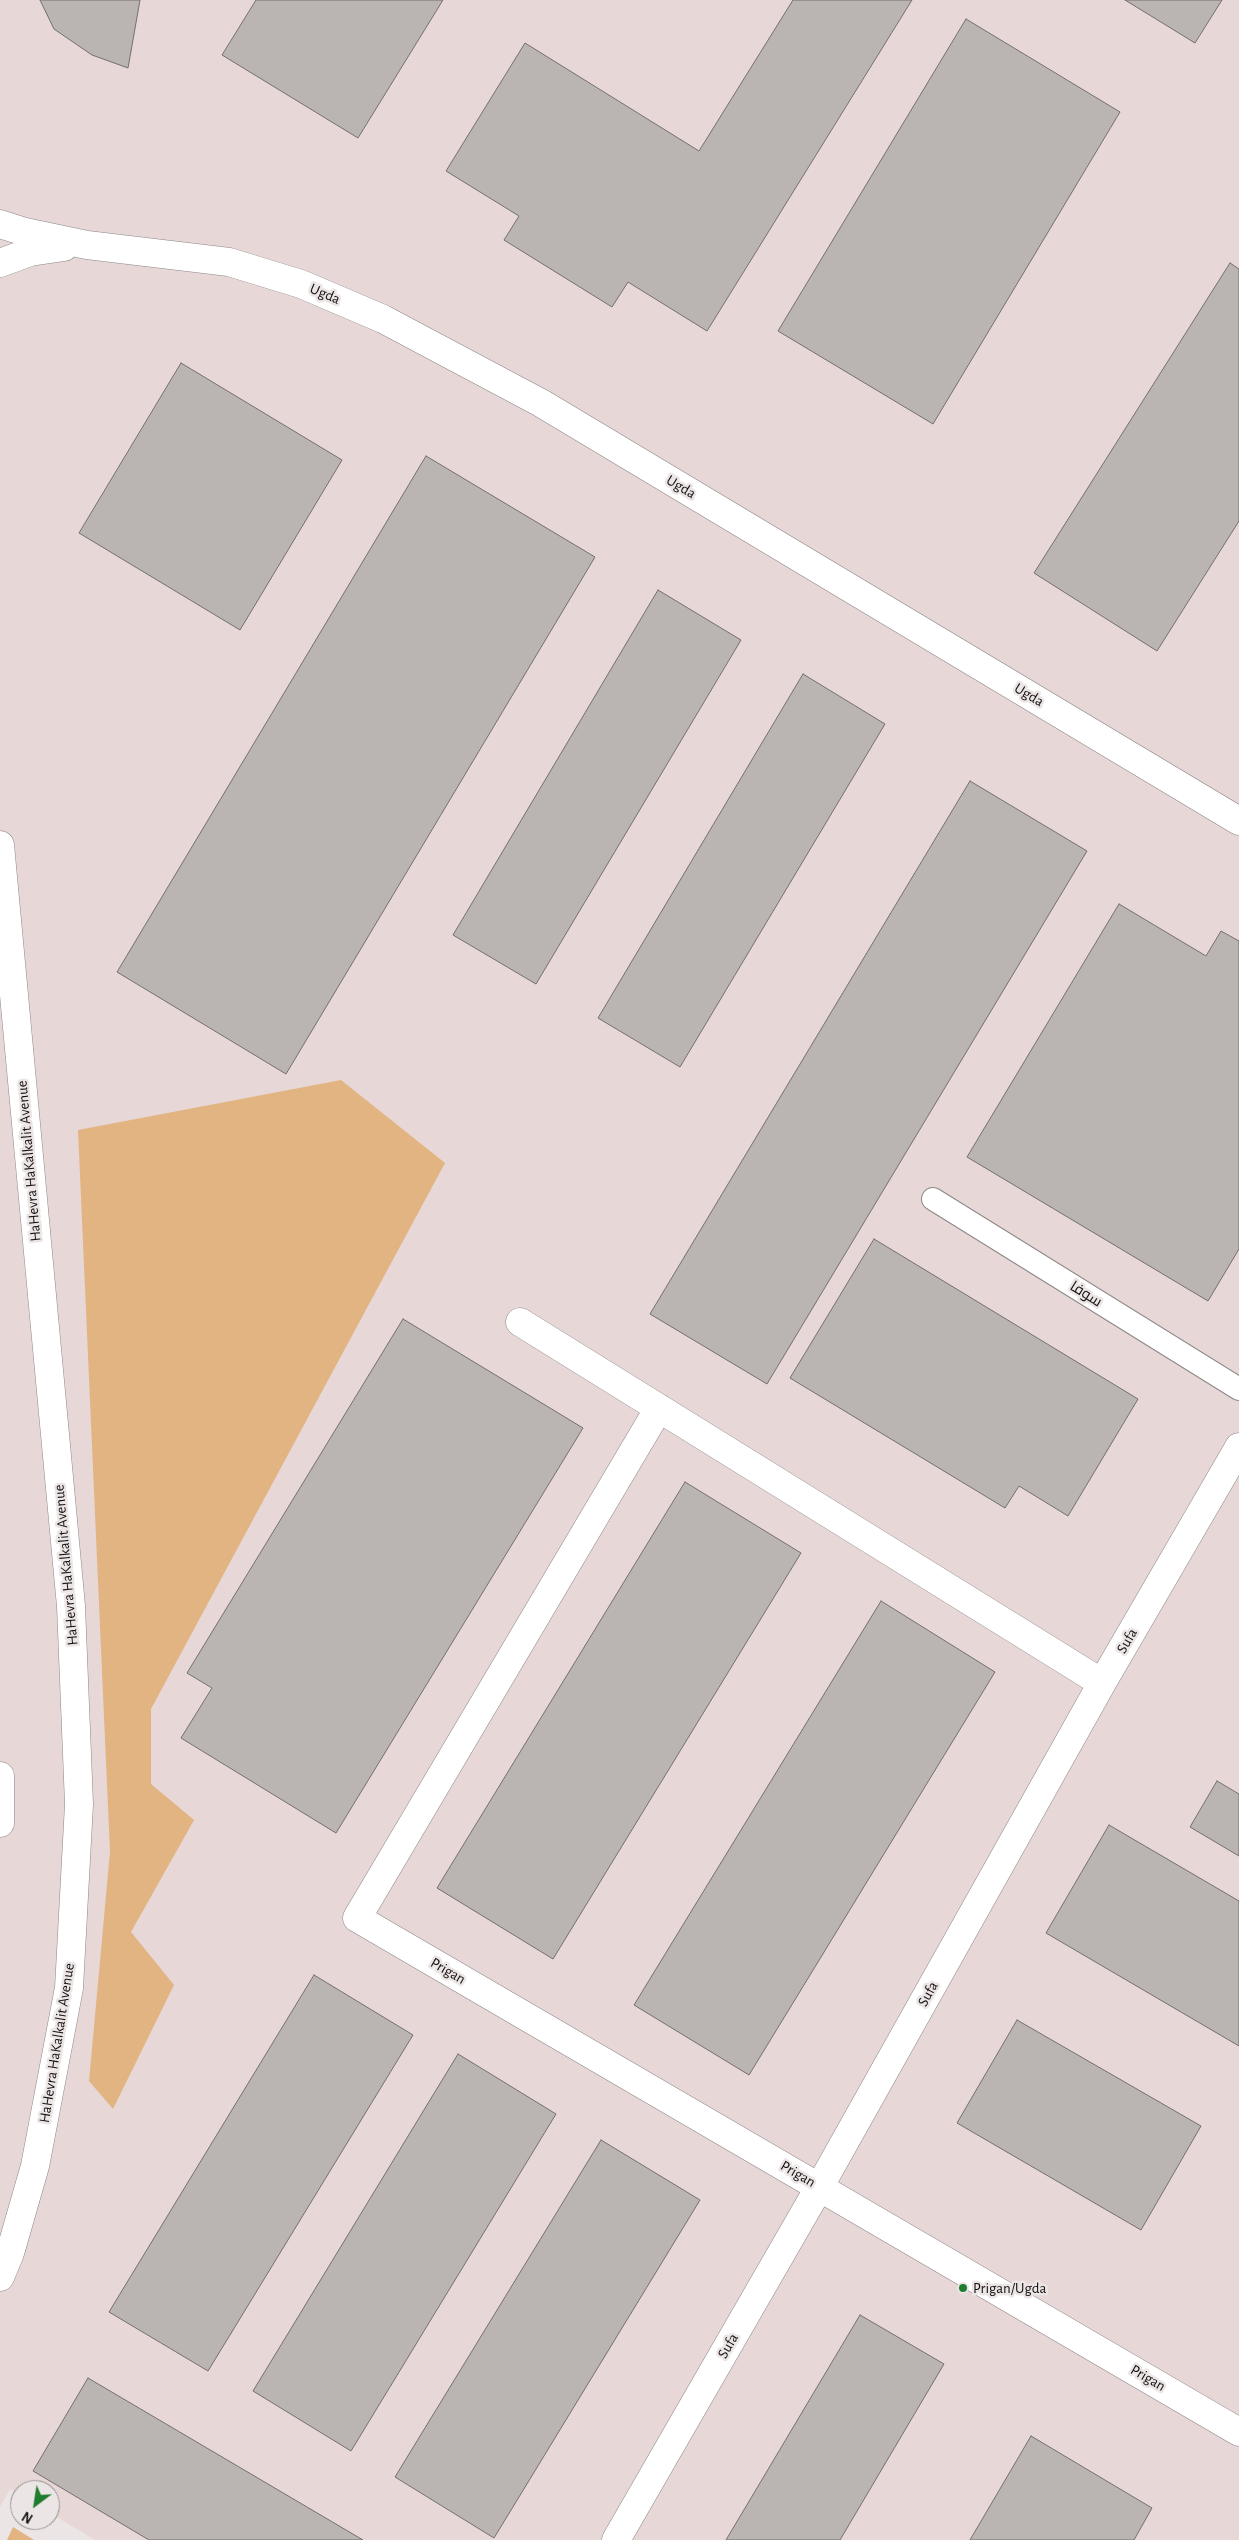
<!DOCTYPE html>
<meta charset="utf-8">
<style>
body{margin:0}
#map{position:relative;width:1239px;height:2540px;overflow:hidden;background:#ece5e5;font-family:"Alegreya Sans",sans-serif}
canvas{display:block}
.north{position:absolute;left:10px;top:2480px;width:50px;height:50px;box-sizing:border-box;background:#ece5e5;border:1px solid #959090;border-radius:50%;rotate:211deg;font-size:14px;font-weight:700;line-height:20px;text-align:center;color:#131111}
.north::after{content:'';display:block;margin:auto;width:18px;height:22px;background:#1f7d2e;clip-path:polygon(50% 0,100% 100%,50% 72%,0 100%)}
</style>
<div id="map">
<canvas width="1239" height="2540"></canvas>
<div class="north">N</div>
</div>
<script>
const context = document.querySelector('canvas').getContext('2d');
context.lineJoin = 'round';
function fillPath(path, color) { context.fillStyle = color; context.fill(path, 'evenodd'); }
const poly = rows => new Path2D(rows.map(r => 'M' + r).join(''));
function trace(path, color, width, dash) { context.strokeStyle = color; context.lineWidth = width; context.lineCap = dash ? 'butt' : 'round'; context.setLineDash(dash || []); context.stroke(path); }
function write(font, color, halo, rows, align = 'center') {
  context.font = font + ' "Alegreya Sans",Cairo,sans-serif'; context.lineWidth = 5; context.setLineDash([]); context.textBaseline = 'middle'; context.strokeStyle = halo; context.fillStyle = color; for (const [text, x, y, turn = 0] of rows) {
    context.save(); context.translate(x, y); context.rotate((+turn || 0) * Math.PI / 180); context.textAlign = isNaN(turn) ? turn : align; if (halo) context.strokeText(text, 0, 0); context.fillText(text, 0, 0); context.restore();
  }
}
fillPath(poly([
 [0,0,1239,0,1239,2540,95,2540,50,2513,50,2490,20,2490,20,2495,10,2489,0,2507]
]), '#e7d7d7');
fillPath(poly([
 [341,1080,445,1163,151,1709,151,1784,194,1820,131,1932,174,1985,113,2109,89,2081,110,1852,78,1130],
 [13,2527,34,2540,7,2540]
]), '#e1b482');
const building = poly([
 [40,0,140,0,128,68,92,55,54,29,40,0],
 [256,0,443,0,358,138,222,55,256,0],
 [793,0,912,0,707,331,628,282,612,307,504,240,519,216,446,171,525,43,699,151,793,0],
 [1125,0,1222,0,1195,43,1125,0],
 [966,19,1120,112,933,424,778,331,966,19],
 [1230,263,1239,269,1239,521,1157,651,1034,573,1230,263],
 [181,363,342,460,240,630,79,533,181,363],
 [426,456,595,557,286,1074,117,972,426,456],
 [658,590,741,640,536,984,453,935,658,590],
 [803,674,885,724,680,1067,598,1018,803,674],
 [970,781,1087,851,767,1384,650,1314,970,781],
 [1119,904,1206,956,1221,931,1239,941,1239,1249,1208,1301,967,1157,1119,904],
 [874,1239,1138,1399,1068,1516,1019,1486,1005,1508,790,1378,874,1239],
 [403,1319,583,1428,336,1833,181,1738,212,1688,187,1673,403,1319],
 [685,1482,801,1553,553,1959,437,1888,685,1482],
 [881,1601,995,1672,749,2075,634,2005,881,1601],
 [1217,1781,1239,1794,1239,1856,1190,1827,1217,1781],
 [1109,1825,1239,1901,1239,2046,1046,1933,1109,1825],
 [314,1975,413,2035,208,2371,109,2312,314,1975],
 [1017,2020,1201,2126,1141,2230,957,2123,1017,2020],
 [458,2054,556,2114,351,2451,253,2391,458,2054],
 [601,2140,700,2200,494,2538,395,2477,601,2140],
 [860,2315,944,2364,840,2540,726,2540,860,2315],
 [88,2378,363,2540,149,2540,33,2471,88,2378],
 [1031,2436,1152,2508,1134,2540,970,2540,1031,2436]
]);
fillPath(building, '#bab4b2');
trace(building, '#75706e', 1);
const service = poly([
 [933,1199,1239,1389]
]);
const minor = poly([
 [0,224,25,232,87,245,229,262,301,284,383,319,541,403,1239,821],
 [0,263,30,252,64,247],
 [520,1322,1102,1683],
 [659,1408,357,1918,1239,2432],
 [616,2540,820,2186,1102,1683,1239,1447]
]);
const secondary = poly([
 [0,845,71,1606,79,1804,69,1988,35,2166,10,2253,0,2277],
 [0,1776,0,1823]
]);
trace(service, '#8d8787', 24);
trace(minor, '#8d8787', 29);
trace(secondary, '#8d8787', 29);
trace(service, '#fff', 22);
trace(minor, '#fff', 28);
trace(secondary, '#fff', 28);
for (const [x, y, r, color] of [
 [963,2288,5,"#1f7d2e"]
]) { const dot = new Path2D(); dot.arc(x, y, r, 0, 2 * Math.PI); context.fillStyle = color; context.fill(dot); trace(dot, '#ece5e5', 2); }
write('15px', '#131111', '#ece5e5', [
 ["Ugda",325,294,23],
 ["Ugda",681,487,31],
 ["Ugda",1029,695,31],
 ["HaHevra HaKalkalit Avenue",29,1161,-95],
 ["سوفا",1086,1294,32],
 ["HaHevra HaKalkalit Avenue",66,1565,-95],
 ["Sufa",1127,1641,-60],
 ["Prigan",448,1971,30],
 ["Sufa",928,1994,-61],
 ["HaHevra HaKalkalit Avenue",57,2043,-81],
 ["Prigan",798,2174,30],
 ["Sufa",728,2346,-60],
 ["Prigan",1148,2378,30]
]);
write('15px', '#131111', '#ece5e5', [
 ["Prigan/Ugda",973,2288]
], 'left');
</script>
